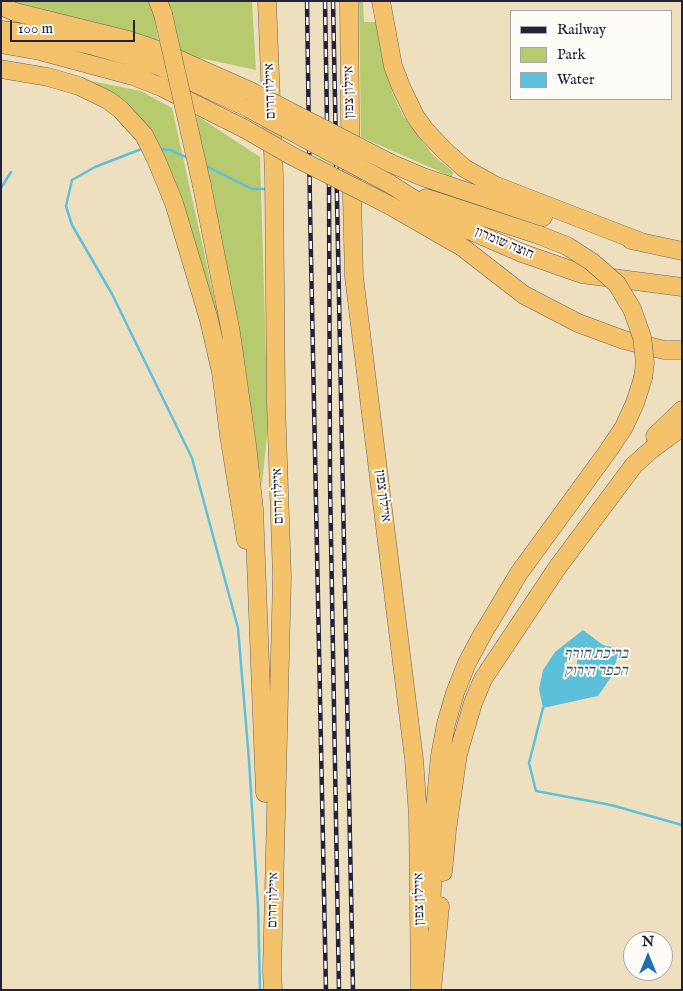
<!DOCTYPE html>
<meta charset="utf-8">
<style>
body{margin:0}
#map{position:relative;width:683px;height:991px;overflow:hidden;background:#eee0bf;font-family:"IM FELL English",serif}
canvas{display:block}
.frame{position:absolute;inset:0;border:2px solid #22223b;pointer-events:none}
.legend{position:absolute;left:510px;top:10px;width:162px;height:90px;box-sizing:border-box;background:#fdfcf7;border:1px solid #a5a5ac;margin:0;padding:6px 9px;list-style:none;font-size:15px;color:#22223b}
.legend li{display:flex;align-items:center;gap:10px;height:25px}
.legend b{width:25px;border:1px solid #a5a5ac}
.north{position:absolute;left:623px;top:931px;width:50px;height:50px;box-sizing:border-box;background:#fdfcf7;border:1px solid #a5a5ac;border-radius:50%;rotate:0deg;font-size:14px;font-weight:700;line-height:20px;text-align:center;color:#22223b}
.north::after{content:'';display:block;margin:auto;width:18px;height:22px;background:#1f6fb2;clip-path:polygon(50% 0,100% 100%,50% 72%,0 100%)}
.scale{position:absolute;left:10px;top:20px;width:125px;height:22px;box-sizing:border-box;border:2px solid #22223b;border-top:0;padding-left:6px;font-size:15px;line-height:18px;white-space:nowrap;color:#22223b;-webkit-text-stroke:4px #fdfcf7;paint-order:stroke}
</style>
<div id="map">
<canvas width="683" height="991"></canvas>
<div class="frame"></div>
<ul class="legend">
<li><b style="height:6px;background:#22223b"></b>Railway</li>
<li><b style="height:14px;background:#b8ca6e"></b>Park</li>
<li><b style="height:14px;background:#5dc0db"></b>Water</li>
</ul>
<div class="north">N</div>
<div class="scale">100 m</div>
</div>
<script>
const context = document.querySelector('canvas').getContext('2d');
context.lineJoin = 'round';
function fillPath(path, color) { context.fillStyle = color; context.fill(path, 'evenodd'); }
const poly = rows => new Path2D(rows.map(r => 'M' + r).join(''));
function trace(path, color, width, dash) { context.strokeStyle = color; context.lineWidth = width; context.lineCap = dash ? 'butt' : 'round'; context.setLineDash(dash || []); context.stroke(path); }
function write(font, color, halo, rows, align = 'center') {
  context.font = font + ' "IM FELL English","Frank Ruhl Libre",serif'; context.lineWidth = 4; context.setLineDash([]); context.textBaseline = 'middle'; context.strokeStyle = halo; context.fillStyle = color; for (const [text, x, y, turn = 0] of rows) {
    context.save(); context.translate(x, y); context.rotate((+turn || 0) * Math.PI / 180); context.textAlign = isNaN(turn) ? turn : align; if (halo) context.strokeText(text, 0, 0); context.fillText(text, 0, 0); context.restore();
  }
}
fillPath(poly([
 [6,1,150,1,155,18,159,46],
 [163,1,252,1,256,70,181,54],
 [359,1,363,1,364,22,378,22,385,67,392,92,403,116,433,155,453,172,452,177,361,137],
 [62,75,141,91,172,108,230,369,153,139],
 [196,115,260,157,268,425,262,485]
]), '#b8ca6e');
fillPath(poly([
 [583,630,603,645,612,647,618,655,611,677,598,696,543,708,539,689,543,670,555,652],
 [573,655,577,657,577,663,576,670,572,675,565,670,564,664]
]), '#5dc0db');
trace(poly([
 [144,148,95,167,72,180,66,206,72,225,112,294,192,458,238,628,249,760,258,906,260,990],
 [160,149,170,150,188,158],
 [204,165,252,189,266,189,267,187],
 [1,188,11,172],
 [543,708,529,763,536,791,611,805,682,825]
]), '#5dc0db', 2.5);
const highway = poly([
 [158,1,163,14],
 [267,1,274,176,276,403,282,577,272,971,273,990],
 [349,1,350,117,354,277,414,759,418,816,420,990],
 [381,1,393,66,401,87,415,116,425,130,444,150,464,168,494,185,641,242],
 [1,6,15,12,128,40,155,49,250,91],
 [1,30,54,37,94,46,125,55,161,67,248,108],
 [1,44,40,51,133,76,161,87,245,129],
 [1,69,48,77,79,86,108,100,121,110,144,135,156,159,174,203,209,320,221,372,229,435,246,540],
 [390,163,423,177,543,217],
 [390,184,450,222,522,253,582,274,682,287],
 [202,186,231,333,247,445,254,509,265,793],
 [426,198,539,235],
 [389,205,462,247,524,295,578,323,624,340,664,350,682,350],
 [631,240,682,251],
 [655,436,682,410],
 [443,872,447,830,458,754,473,703,483,679,557,568,634,465,652,449,682,427],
 [431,919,434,819,440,756,446,724,455,693,467,663,482,635,519,573,608,451,624,427,635,403,643,378],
 [432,990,440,906]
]);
trace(highway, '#696469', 19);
trace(highway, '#f3c26a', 18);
const rail = poly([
 [307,1,310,208,326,990],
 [325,1,327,121],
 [333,1,353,990],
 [329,179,330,482,339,990]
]);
trace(rail, '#22223b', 4.5);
trace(rail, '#fdfcf7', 2.5, [8]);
const highwayBridge = poly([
 [163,14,202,186],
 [250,91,390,163],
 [248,108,390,184],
 [245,129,292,156,389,205],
 [539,235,567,246,592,262,617,284,632,309,642,337,645,363,643,378]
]);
trace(highwayBridge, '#696469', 19, []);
trace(highwayBridge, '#f3c26a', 18);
write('14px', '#22223b', '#fdfcf7', [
 ["איילון דרום",271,91,-92],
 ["איילון צפון",350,92,-91],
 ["חוצה שומרון",504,244,23],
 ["איילון דרום",279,496,-92],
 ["איילון צפון",382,496,83],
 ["איילון צפון",420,899,-91],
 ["איילון דרום",274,900,-89]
]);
write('italic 15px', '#375973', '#fdfcf7', [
 ["בריכת חורף",596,655],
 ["הכפר הירוק",596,672]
]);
</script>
